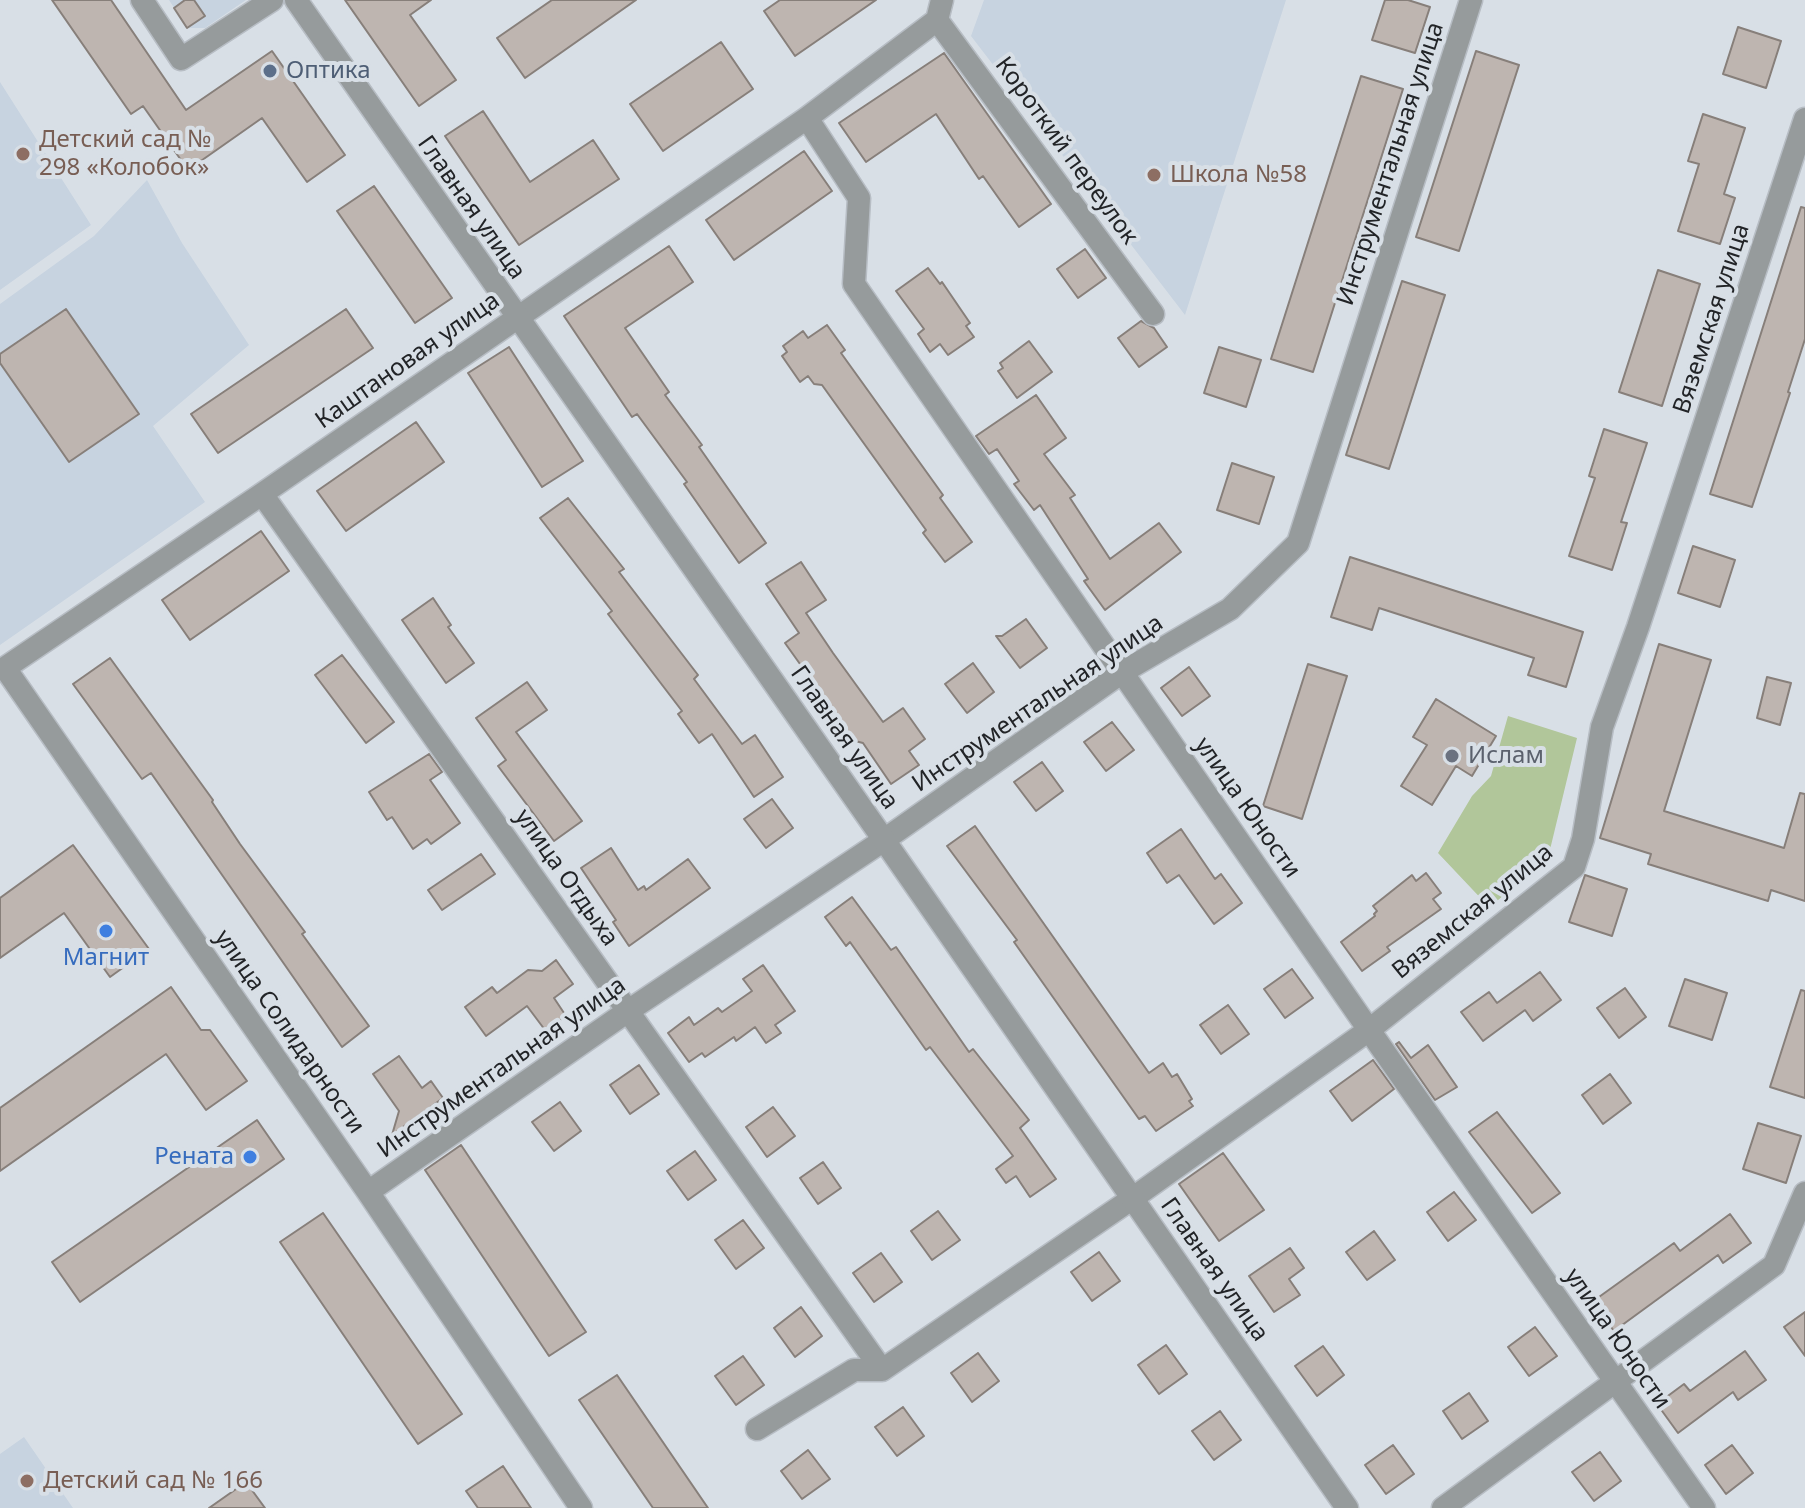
<!DOCTYPE html>
<meta charset="utf-8">
<style>
body{margin:0}
canvas{display:block;background:#d8dfe6}
</style>
<canvas width="1805" height="1508"></canvas>
<script>
const context = document.querySelector('canvas').getContext('2d');
context.lineJoin = 'round';
function fillPath(path, color) { context.fillStyle = color; context.fill(path, 'evenodd'); }
const poly = rows => new Path2D(rows.map(r => 'M' + r).join(''));
function trace(path, color, width, dash) { context.strokeStyle = color; context.lineWidth = width; context.lineCap = dash ? 'butt' : 'round'; context.setLineDash(dash || []); context.stroke(path); }
function write(font, color, halo, rows, align = 'center') {
  context.font = font + ' "Noto Sans",sans-serif'; context.lineWidth = 8; context.setLineDash([]); context.textBaseline = 'middle'; context.strokeStyle = halo; context.fillStyle = color; for (const [text, x, y, turn = 0] of rows) {
    context.save(); context.translate(x, y); context.rotate((+turn || 0) * Math.PI / 180); context.textAlign = isNaN(turn) ? turn : align; if (halo) context.strokeText(text, 0, 0); context.fillText(text, 0, 0); context.restore();
  }
}
fillPath(poly([
 [169,0,246,0,205,28,187,28],
 [984,0,1286,0,1185,315,971,36],
 [0,82,91,225,0,290],
 [147,180,182,243,249,345,153,426,205,502,0,645,0,304,94,236],
 [24,1437,73,1508,0,1508,0,1454]
]), '#c7d3e0');
fillPath(poly([
 [1508,716,1577,738,1547,862,1489,907,1438,853,1472,796,1491,776]
]), '#b1c69a');
const building = poly([
 [52,0,111,0,186,110,272,51,345,155,307,182,262,118,188,170,143,106,131,114,52,0],
 [185,0,194,0,205,16,187,28,174,8,185,0],
 [345,0,431,0,410,15,456,80,419,106,345,0],
 [552,0,636,0,525,78,497,38,552,0],
 [780,0,876,0,795,56,764,11,780,0],
 [1385,0,1408,0,1430,7,1415,53,1372,40,1385,0],
 [1738,27,1781,41,1766,88,1723,74,1738,27],
 [721,42,753,89,663,151,630,104,721,42],
 [1476,51,1519,65,1459,251,1416,237,1476,51],
 [944,53,1051,204,1019,227,983,176,979,179,936,114,866,162,839,123,944,53],
 [1361,76,1403,89,1313,372,1271,359,1361,76],
 [483,111,530,182,593,140,619,179,519,245,445,136,483,111],
 [1703,114,1745,128,1724,194,1735,198,1720,244,1678,231,1699,164,1688,161,1703,114],
 [804,151,832,191,734,260,706,220,804,151],
 [374,186,452,298,415,323,337,211,374,186],
 [1801,207,1805,208,1805,339,1788,392,1790,393,1752,507,1710,494,1801,207],
 [669,246,693,282,625,328,669,392,665,395,702,445,699,447,766,543,739,563,684,484,687,482,637,414,632,417,564,316,669,246],
 [1085,249,1106,278,1078,298,1057,269,1085,249],
 [928,268,940,284,942,282,970,323,966,326,974,337,948,355,940,344,930,352,918,334,924,329,896,291,928,268],
 [1658,270,1700,284,1662,406,1619,392,1658,270],
 [1402,281,1445,295,1389,469,1346,455,1402,281],
 [66,309,139,414,69,462,0,363,0,354,66,309],
 [346,309,373,348,218,453,191,414,346,309],
 [1141,321,1154,328,1167,347,1139,367,1118,338,1141,321],
 [827,325,845,350,841,353,943,495,940,498,972,542,945,562,923,533,926,530,822,385,814,384,808,376,800,382,782,356,787,352,783,346,803,331,808,338,827,325],
 [1029,341,1052,372,1017,398,998,371,1003,368,1000,363,1029,341],
 [509,347,583,461,542,487,468,373,509,347],
 [1219,347,1261,360,1246,407,1204,393,1219,347],
 [1036,395,1066,438,1044,454,1075,495,1070,498,1110,559,1159,523,1181,552,1105,610,1084,581,1088,579,1040,505,1034,510,1014,484,1019,481,997,449,989,454,976,436,1036,395],
 [416,422,444,462,346,531,317,491,416,422],
 [1604,429,1647,443,1621,522,1627,523,1612,570,1569,556,1595,478,1589,476,1604,429],
 [1232,463,1274,477,1259,524,1217,510,1232,463],
 [568,498,624,569,619,572,698,675,694,679,742,744,755,735,783,777,754,797,712,734,699,743,678,714,682,711,608,614,612,611,540,518,568,498],
 [261,531,289,571,190,640,162,600,261,531],
 [1693,546,1735,560,1720,607,1678,593,1693,546],
 [1350,557,1583,632,1566,687,1528,675,1534,658,1379,608,1372,630,1331,617,1350,557],
 [801,562,826,600,806,613,833,653,883,722,903,708,925,739,909,751,919,765,891,784,863,743,855,741,785,643,799,633,766,584,801,562],
 [433,598,451,625,448,627,474,663,446,683,402,620,433,598],
 [1026,619,1047,648,1020,668,996,636,1002,636,1026,619],
 [1659,644,1711,660,1664,811,1784,848,1800,793,1805,794,1805,901,1771,890,1768,901,1648,864,1651,854,1600,838,1659,644],
 [342,655,394,722,366,743,315,675,342,655],
 [110,658,213,800,212,802,240,844,305,932,302,934,369,1026,342,1047,151,773,142,779,73,684,110,658],
 [973,663,994,692,967,713,945,684,973,663],
 [1308,664,1347,676,1302,819,1263,806,1308,664],
 [1189,667,1210,696,1182,716,1161,688,1189,667],
 [1767,677,1791,683,1780,725,1757,718,1767,677],
 [527,682,547,710,516,732,582,821,554,841,498,766,506,760,476,718,527,682],
 [1436,699,1496,736,1472,776,1456,766,1432,805,1401,786,1427,745,1413,737,1436,699],
 [1112,722,1134,750,1106,771,1084,742,1112,722],
 [429,754,442,772,430,780,460,823,431,844,427,839,413,849,392,817,387,820,369,792,429,754],
 [1042,762,1063,791,1036,811,1014,782,1042,762],
 [772,799,793,828,766,848,744,819,772,799],
 [975,826,1149,1073,1163,1063,1172,1077,1177,1074,1192,1099,1189,1101,1193,1106,1156,1131,1145,1116,1139,1119,1014,942,1017,940,947,846,975,826],
 [1181,829,1215,879,1221,874,1242,903,1214,924,1179,875,1167,883,1147,853,1181,829],
 [73,845,149,949,110,977,64,913,0,958,0,898,73,845],
 [611,848,638,890,644,886,646,890,688,859,710,888,629,946,613,922,616,920,581,868,611,848],
 [481,854,495,874,442,910,428,890,481,854],
 [1426,873,1441,893,1433,899,1441,909,1387,947,1390,951,1362,971,1341,942,1375,916,1374,914,1377,911,1373,906,1412,875,1416,881,1426,873],
 [1585,875,1627,889,1612,936,1569,922,1585,875],
 [852,897,891,950,896,947,969,1052,973,1049,1029,1120,1020,1128,1056,1179,1030,1197,1016,1176,1006,1183,996,1169,1013,1156,930,1047,926,1050,850,942,846,946,825,917,852,897],
 [556,960,573,984,554,998,566,1016,545,1030,527,1006,486,1036,465,1007,492,987,497,993,528,970,542,971,556,960],
 [763,965,795,1011,775,1025,781,1033,766,1043,755,1027,736,1041,734,1037,705,1057,702,1053,689,1062,668,1033,689,1017,694,1025,718,1008,722,1012,752,991,743,979,763,965],
 [1292,969,1313,998,1285,1018,1264,989,1292,969],
 [1540,972,1561,1000,1533,1021,1525,1010,1483,1041,1461,1012,1489,992,1497,1003,1540,972],
 [1685,979,1727,993,1712,1040,1669,1026,1685,979],
 [171,987,201,1030,210,1030,247,1081,206,1110,166,1054,0,1171,0,1108,171,987],
 [1625,988,1646,1017,1619,1038,1597,1008,1625,988],
 [1801,990,1805,991,1805,1098,1770,1087,1801,990],
 [1228,1005,1249,1034,1221,1054,1200,1025,1228,1005],
 [1399,1042,1411,1058,1428,1045,1457,1087,1435,1100,1396,1044,1399,1042],
 [399,1056,422,1088,431,1081,443,1098,392,1135,399,1111,373,1074,399,1056],
 [1373,1060,1394,1089,1352,1121,1330,1091,1373,1060],
 [639,1065,659,1094,630,1114,610,1085,639,1065],
 [1610,1074,1631,1103,1603,1124,1582,1095,1610,1074],
 [560,1102,581,1131,554,1151,532,1122,560,1102],
 [773,1107,795,1136,767,1157,746,1127,773,1107],
 [1497,1112,1560,1193,1532,1213,1469,1132,1497,1112],
 [257,1120,284,1159,80,1302,52,1262,257,1120],
 [1758,1123,1801,1136,1786,1183,1743,1169,1758,1123],
 [461,1145,586,1332,549,1356,425,1170,461,1145],
 [695,1151,716,1180,688,1200,667,1171,695,1151],
 [1223,1153,1264,1210,1219,1241,1179,1184,1223,1153],
 [823,1162,841,1188,818,1204,800,1178,823,1162],
 [1454,1192,1476,1220,1448,1241,1427,1212,1454,1192],
 [938,1211,960,1240,932,1260,911,1231,938,1211],
 [323,1213,462,1414,418,1444,280,1242,323,1213],
 [1730,1214,1751,1243,1723,1263,1718,1255,1614,1331,1592,1302,1674,1243,1680,1251,1730,1214],
 [743,1220,764,1248,736,1269,715,1240,743,1220],
 [1374,1231,1395,1260,1367,1280,1346,1252,1374,1231],
 [1290,1248,1304,1268,1289,1279,1300,1295,1274,1312,1249,1276,1290,1248],
 [1099,1252,1120,1281,1092,1301,1071,1272,1099,1252],
 [881,1253,902,1282,874,1302,853,1273,881,1253],
 [801,1307,822,1336,795,1357,774,1328,801,1307],
 [1805,1312,1805,1356,1784,1327,1805,1312],
 [1535,1327,1557,1356,1529,1376,1508,1347,1535,1327],
 [1166,1345,1187,1374,1159,1394,1138,1365,1166,1345],
 [1323,1346,1344,1375,1317,1396,1295,1366,1323,1346],
 [1745,1351,1766,1380,1738,1400,1733,1392,1678,1433,1657,1404,1684,1384,1690,1391,1745,1351],
 [978,1353,999,1381,972,1402,951,1373,978,1353],
 [743,1356,764,1385,736,1405,715,1376,743,1356],
 [617,1375,708,1508,653,1508,579,1400,617,1375],
 [1469,1393,1488,1421,1462,1439,1443,1411,1469,1393],
 [903,1407,924,1436,897,1456,875,1427,903,1407],
 [1220,1411,1241,1440,1214,1460,1192,1431,1220,1411],
 [1393,1445,1414,1474,1386,1494,1365,1465,1393,1445],
 [1732,1445,1753,1473,1726,1494,1705,1465,1732,1445],
 [808,1450,830,1479,802,1499,781,1471,808,1450],
 [1600,1452,1621,1481,1594,1501,1572,1472,1600,1452],
 [503,1466,531,1508,478,1508,466,1491,503,1466],
 [246,1482,265,1508,209,1508,246,1482]
]);
fillPath(building, '#beb5b0');
trace(building, '#877f7a', 2);
const minor = poly([
 [937,20,1153,314],
 [807,118,859,198,854,284,1369,1030,1704,1508],
 [262,494,882,1370],
 [368,1192,628,1011,884,840,1121,673,1230,609,1298,543,1471,0],
 [757,1429,854,1370,882,1370,1133,1198,1369,1030,1574,867,1583,839,1602,727,1638,627,1805,119],
 [581,1508,368,1192,5,668,262,494,807,118,937,20,942,0],
 [1443,1508,1774,1265,1805,1193]
]);
const tertiary = poly([
 [142,0,181,59,272,0],
 [296,0,884,840,1347,1508]
]);
trace(minor, '#b7bdc4', 25);
trace(tertiary, '#b7bdc4', 25);
trace(minor, '#969b9c', 22);
trace(tertiary, '#969b9c', 22);
for (const [x, y, r, color] of [
 [270,71,8,"#5c6f8a"],
 [23,154,8,"#8d6e63"],
 [1154,175,8,"#8d6e63"],
 [1452,756,8,"#6b7280"],
 [106,931,8,"#3f7fe0"],
 [250,1157,8,"#3f7fe0"],
 [27,1481,8,"#8d6e63"]
]) { const dot = new Path2D(); dot.arc(x, y, r, 0, 2 * Math.PI); context.fillStyle = color; context.fill(dot); trace(dot, '#d8dfe6', 3); }
write('24px', '#4e5e75', '#d8dfe6', [
 ["Оптика",286,71]
], 'left');
write('24px', '#785e54', '#d8dfe6', [
 ["Детский сад №",39,140],
 ["298 «Колобок»",39,168],
 ["Школа №58",1170,175],
 ["Детский сад № 166",43,1481]
], 'left');
write('24px', '#222427', '#d8dfe6', [
 ["Короткий переулок",1066,151,54],
 ["Инструментальная улица",1391,164,-72],
 ["Главная улица",471,208,55],
 ["Вяземская улица",1712,319,-72],
 ["Каштановая улица",408,361,-35],
 ["Инструментальная улица",1038,704,-34],
 ["Главная улица",844,738,55],
 ["улица Юности",1247,808,55],
 ["улица Отдыха",566,878,55],
 ["Вяземская улица",1473,912,-39],
 ["улица Солидарности",289,1032,55],
 ["Инструментальная улица",502,1068,-35],
 ["Главная улица",1214,1270,55],
 ["улица Юности",1617,1339,55]
]);
write('24px', '#5b616d', '#d8dfe6', [
 ["Ислам",1468,756]
], 'left');
write('24px', '#366cbe', '#d8dfe6', [
 ["Магнит",106,958],
 ["Рената",234,1157,"right"]
]);
</script>
